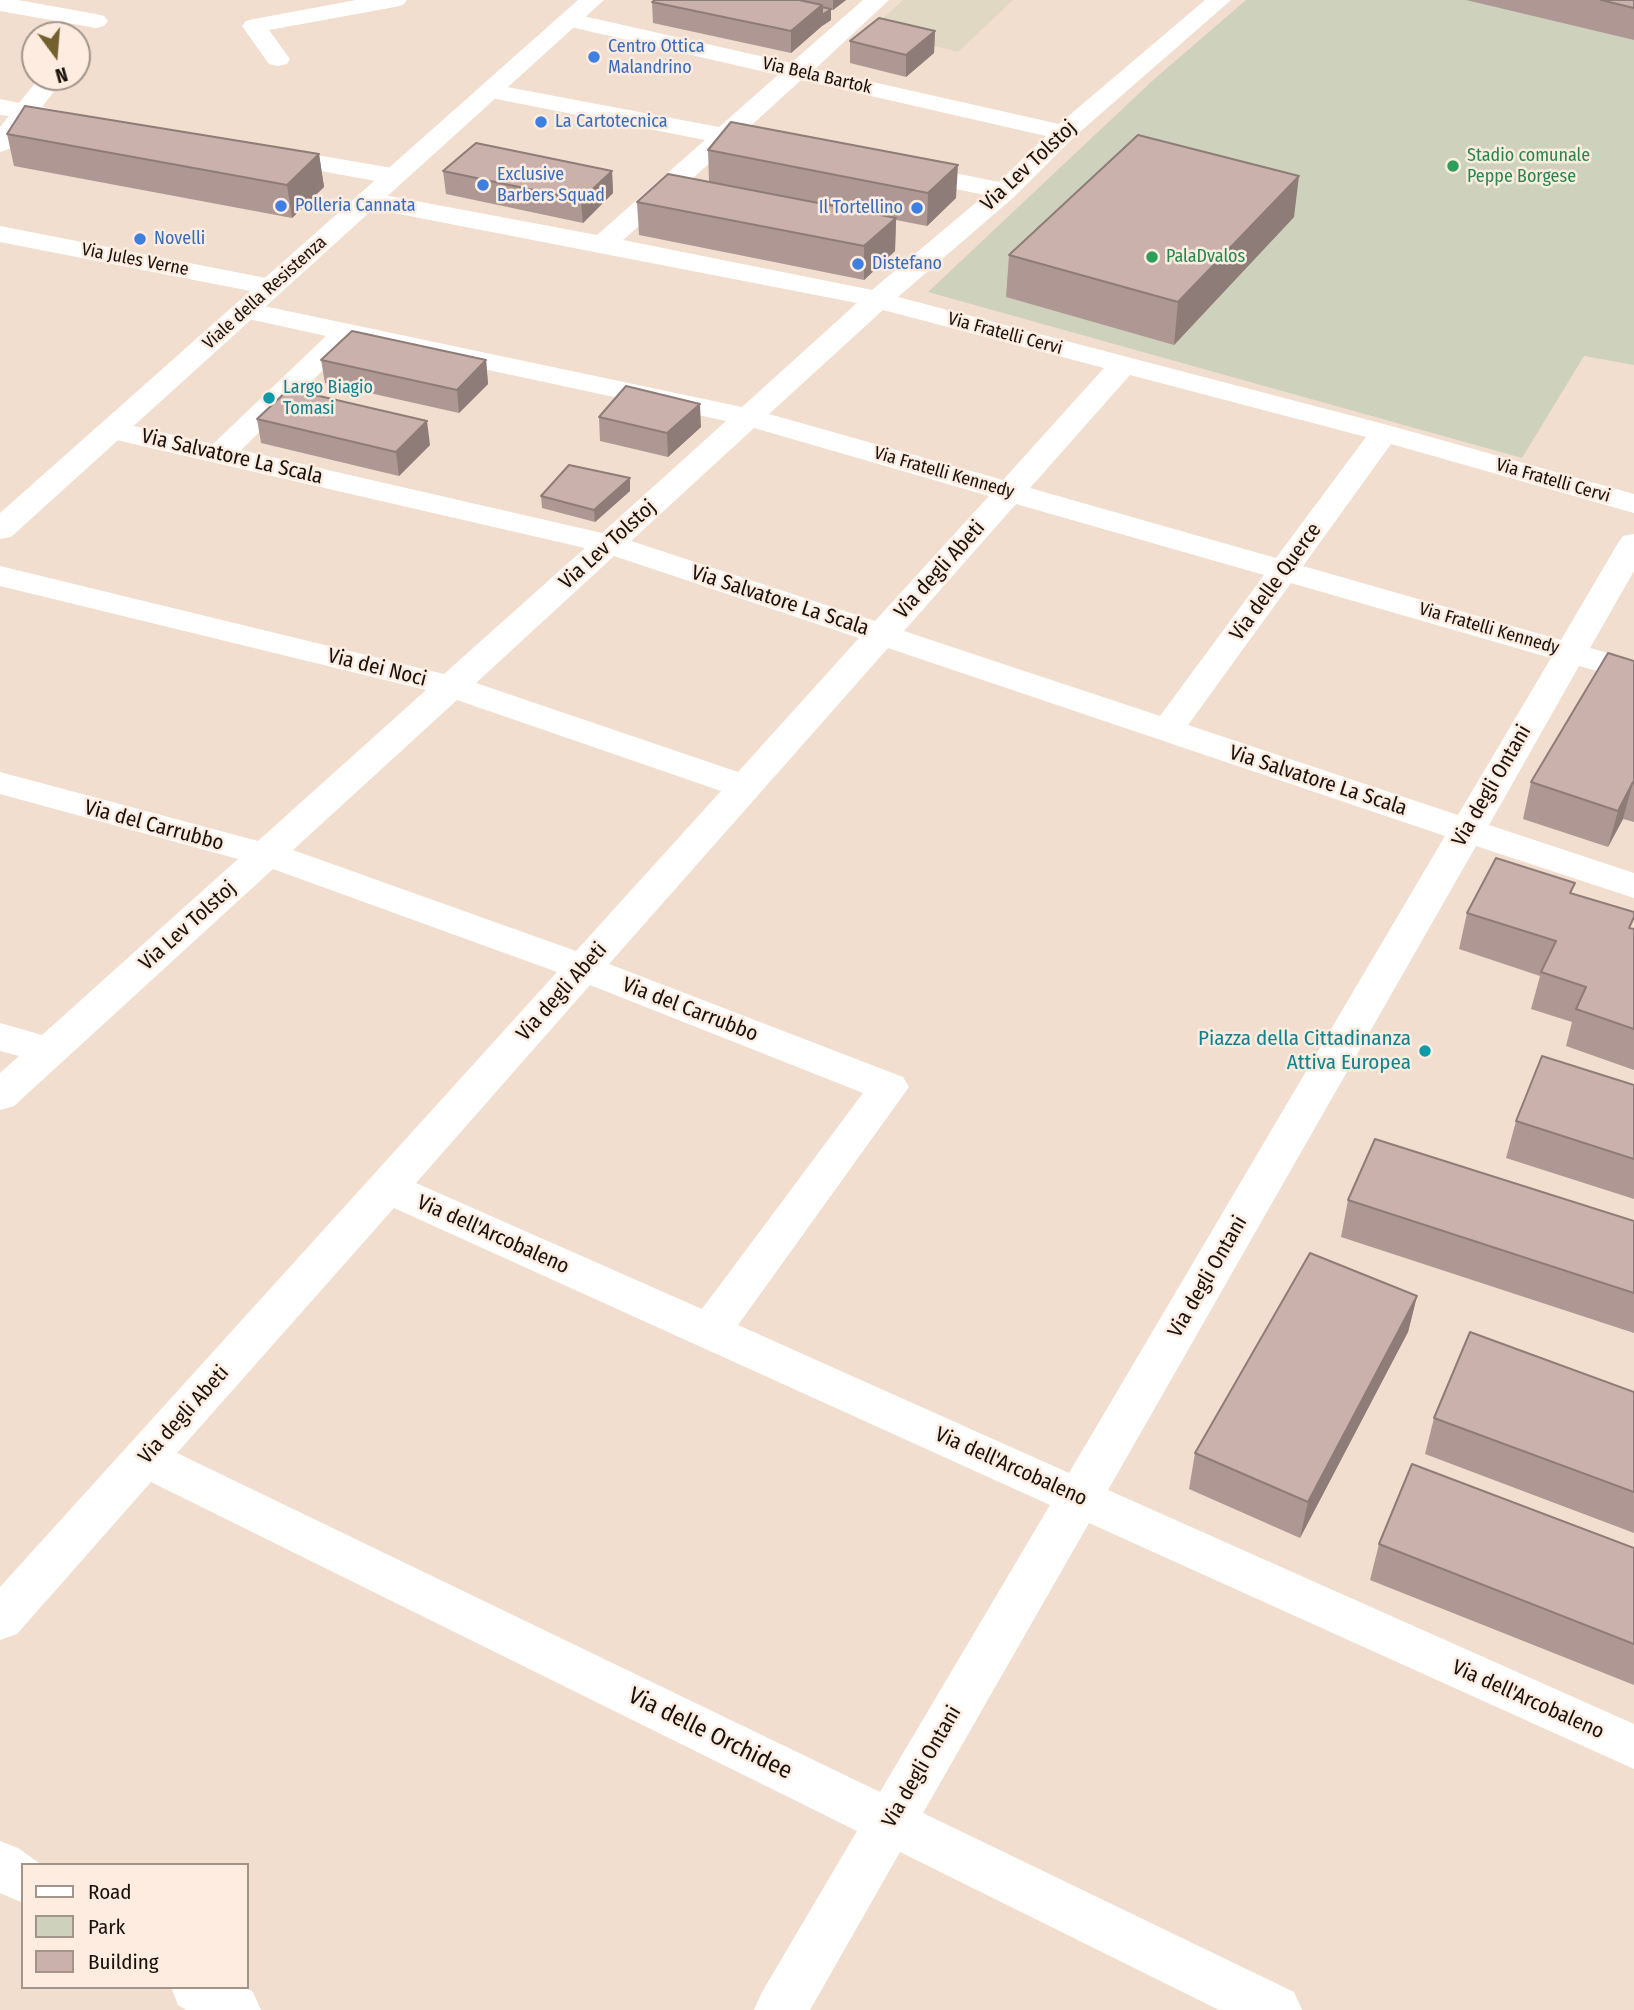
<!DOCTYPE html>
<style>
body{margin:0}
#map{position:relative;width:1634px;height:2010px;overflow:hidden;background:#f2dece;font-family:"Fira Sans Condensed",sans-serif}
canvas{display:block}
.legend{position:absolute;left:21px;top:1863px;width:228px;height:126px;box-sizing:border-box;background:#fdecdf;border:2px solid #a1948b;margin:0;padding:9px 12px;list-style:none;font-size:21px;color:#18110c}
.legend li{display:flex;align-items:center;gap:14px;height:35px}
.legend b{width:35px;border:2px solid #a1948b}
.north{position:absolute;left:21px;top:21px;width:70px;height:70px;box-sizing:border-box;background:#fdecdf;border:2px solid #a1948b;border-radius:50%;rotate:164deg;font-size:19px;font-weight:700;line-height:28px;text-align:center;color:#18110c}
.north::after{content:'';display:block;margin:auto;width:24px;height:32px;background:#73602f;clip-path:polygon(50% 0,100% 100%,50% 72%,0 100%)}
</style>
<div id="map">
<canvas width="1634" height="2010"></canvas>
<ul class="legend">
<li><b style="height:9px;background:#fff"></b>Road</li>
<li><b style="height:19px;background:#ced2bd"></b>Park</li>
<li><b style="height:19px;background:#cbb1ab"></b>Building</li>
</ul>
<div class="north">N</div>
</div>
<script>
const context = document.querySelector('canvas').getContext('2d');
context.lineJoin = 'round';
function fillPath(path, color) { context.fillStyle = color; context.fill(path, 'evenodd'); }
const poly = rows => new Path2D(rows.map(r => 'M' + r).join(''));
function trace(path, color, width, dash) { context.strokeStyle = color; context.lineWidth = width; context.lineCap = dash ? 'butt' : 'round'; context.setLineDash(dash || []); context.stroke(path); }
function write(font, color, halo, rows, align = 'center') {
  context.font = font + ' "Fira Sans Condensed",sans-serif'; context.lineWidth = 5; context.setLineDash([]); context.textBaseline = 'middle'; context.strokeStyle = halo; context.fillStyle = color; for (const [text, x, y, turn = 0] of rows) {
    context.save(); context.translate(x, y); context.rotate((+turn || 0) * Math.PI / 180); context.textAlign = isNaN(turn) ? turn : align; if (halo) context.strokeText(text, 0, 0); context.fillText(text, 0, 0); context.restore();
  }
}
fillPath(poly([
 [903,0,1013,0,958,52,870,30]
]), '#e0d8c3');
fillPath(poly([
 [1246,0,1634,0,1634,365,1584,356,1522,458,928,292,1151,82]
]), '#ced2bd');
fillPath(poly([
 [0,0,18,0,96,14,104,16,108,21,104,26,96,28,0,11,0,0],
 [356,0,407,0,403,5,395,7,269,30,290,59,287,64,278,66,269,64,242,26,246,21,254,19,356,0],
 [863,0,889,0,815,69,1059,124,1205,0,1231,0,1073,138,1014,197,898,297,1395,427,1634,494,1634,513,1391,444,1303,566,1561,640,1618,543,1623,536,1634,534,1634,571,1590,648,1634,660,1634,681,1579,666,1489,825,1634,873,1634,898,1476,846,1108,1490,1634,1724,1634,1769,1089,1523,923,1813,1294,1992,1302,2010,1219,2010,900,1852,810,2010,754,2010,762,1992,857,1831,151,1482,17,1634,0,1640,0,1587,557,972,273,869,14,1106,0,1110,0,1073,19,1056,0,1051,0,1023,42,1035,238,859,0,794,0,772,258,841,426,690,0,586,0,566,444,674,585,548,112,439,101,436,97,430,101,424,112,421,213,444,326,336,235,316,231,310,235,304,245,302,742,407,857,303,368,208,359,206,355,200,359,194,368,192,597,235,705,140,491,98,482,96,479,91,482,86,491,84,719,127,778,75,562,25,558,20,562,15,570,13,791,63,863,0],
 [801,80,1046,136,999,182,905,163,896,165,892,171,896,177,985,195,872,290,623,240,730,145,771,153,780,150,784,145,780,140,744,132,801,80],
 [883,310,1104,368,1003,480,769,414,883,310],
 [353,341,726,421,602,533,241,450,353,341],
 [1130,375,1366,437,1276,558,1030,488,1130,375],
 [754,428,989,496,875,621,631,541,754,428],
 [1016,504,1264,575,1160,716,904,631,1016,504],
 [614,556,859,638,738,772,476,683,614,556],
 [1291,583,1551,658,1458,815,1188,725,1291,583],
 [888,648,1445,836,1069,1473,738,1325,909,1087,903,1077,609,964,888,648],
 [457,700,721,791,576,951,293,850,457,700],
 [590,985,863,1093,702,1309,416,1183,590,985],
 [394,1208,1050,1505,880,1792,177,1453,394,1208],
 [40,77,65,77,42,107,82,115,86,120,82,125,73,128,32,120,9,149,0,152,0,127,9,116,0,115,0,99,19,103,40,77],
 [270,147,392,168,401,170,405,176,401,182,392,184,261,160,257,155,261,150,270,147],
 [0,226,271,279,281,281,285,287,281,293,271,295,0,242,0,226],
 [0,1841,18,1848,42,1865,23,1865,23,1903,0,1893,0,1841],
 [171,1987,245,1987,253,1992,261,2010,186,2010,178,2005,171,1987]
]), '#fff');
fillPath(poly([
 [578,0,604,0,11,537,0,539,0,513,578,0]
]), '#fff');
fillPath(poly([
 [655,0,846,0,833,10,831,10,831,20,822,26,791,53,653,23,652,2],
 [1466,0,1634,0,1634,40],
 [935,31,934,53,906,77,850,63,850,41],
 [7,134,319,154,324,187,292,218,14,166],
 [708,150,956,198,927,226,896,220,895,251,864,280,639,235,637,202,709,182],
 [443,171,612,171,613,193,583,223,446,194],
 [1294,217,1174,345,1006,297,1009,255],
 [321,360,486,360,488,384,459,413,325,383],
 [599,417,701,427,668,457,600,441],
 [257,419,430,445,399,476,261,443],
 [630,491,595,522,542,508,541,496],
 [1634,661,1634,822,1623,819,1608,847,1523,819,1531,782],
 [1572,893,1634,930,1634,1070,1566,1046,1572,1022,1531,1009,1540,976,1459,949,1467,913],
 [1634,1085,1634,1199,1506,1158,1516,1121],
 [1348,1200,1634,1221,1634,1333,1341,1237],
 [1417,1296,1408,1332,1300,1538,1189,1489,1195,1453],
 [1634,1392,1634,1533,1425,1454,1434,1418],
 [1379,1544,1634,1548,1634,1685,1370,1580]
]), '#af9893');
fillPath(poly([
 [833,0,846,0,833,10],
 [822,5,822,26,791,53,791,31],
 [831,9,831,20,822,26,822,15],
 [935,31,934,53,906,77,906,55],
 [319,154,324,187,292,218,287,185],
 [958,165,956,198,927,226,928,193],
 [612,171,613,193,583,223,581,200],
 [1299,176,1294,217,1174,345,1178,302],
 [896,218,895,251,864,280,864,246],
 [486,360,488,384,459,413,457,390],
 [700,404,701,427,668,457,667,433],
 [427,421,430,445,399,476,396,452],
 [630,478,630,491,595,522,594,510],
 [1633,782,1623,819,1608,847,1618,811],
 [1417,1296,1408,1332,1300,1538,1308,1502]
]), '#8e7c78');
const building = poly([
 [655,0,799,0,822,5,791,31,652,2,655,0],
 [1601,0,1634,0,1634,8,1601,0],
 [822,7,831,9,822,15,822,7],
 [879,18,935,31,906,55,850,41,879,18],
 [25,106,319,154,287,185,7,134,25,106],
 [731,122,958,165,928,193,708,150,731,122],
 [1138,135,1299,176,1178,302,1009,255,1138,135],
 [476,143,612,171,581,200,443,171,476,143],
 [668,174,896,218,864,246,637,202,668,174],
 [352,331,486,360,457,390,321,360,352,331],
 [626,386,700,404,667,433,599,417,626,386],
 [289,389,427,421,396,452,257,419,289,389],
 [569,465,630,478,594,510,541,496,569,465],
 [1608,653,1634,661,1634,783,1633,782,1618,811,1531,782,1608,653],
 [1496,858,1575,883,1570,893,1634,912,1634,917,1629,928,1634,929,1634,1029,1576,1009,1586,987,1541,972,1556,941,1467,913,1496,858],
 [1542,1056,1634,1085,1634,1159,1516,1121,1542,1056],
 [1375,1139,1634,1221,1634,1293,1348,1200,1375,1139],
 [1310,1253,1417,1296,1308,1502,1195,1453,1310,1253],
 [1470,1332,1634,1392,1634,1492,1434,1418,1470,1332],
 [1412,1464,1634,1548,1634,1644,1379,1544,1412,1464]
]);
fillPath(building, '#cbb1ab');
trace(building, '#8e7c78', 2);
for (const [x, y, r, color] of [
 [594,57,7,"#3f7fe0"],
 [541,122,7,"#3f7fe0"],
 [1453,166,7,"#2e9e5b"],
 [483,185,7,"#3f7fe0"],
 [281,206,7,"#3f7fe0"],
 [917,208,7,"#3f7fe0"],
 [140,239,7,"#3f7fe0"],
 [1152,257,7,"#2e9e5b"],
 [858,264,7,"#3f7fe0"],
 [269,398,7,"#0f9aa8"],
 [1425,1051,7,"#0f9aa8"]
]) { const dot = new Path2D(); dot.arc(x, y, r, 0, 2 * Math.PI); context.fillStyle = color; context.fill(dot); trace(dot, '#fdecdf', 2.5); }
write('18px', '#366cbe', '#fdecdf', [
 ["Centro Ottica",608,47],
 ["Malandrino",608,68],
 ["La Cartotecnica",555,122],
 ["Exclusive",497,175],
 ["Barbers Squad",497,196],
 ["Polleria Cannata",295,206],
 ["Il Tortellino",903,208,"right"],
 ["Novelli",154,239],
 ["Distefano",872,264]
], 'left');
write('18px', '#18110c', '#fdecdf', [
 ["Via Bela Bartok",817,76,13],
 ["Via Jules Verne",135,260,11],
 ["Viale della Resistenza",265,293,-42],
 ["Via Fratelli Cervi",1005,334,15],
 ["Via Fratelli Kennedy",944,473,16],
 ["Via Fratelli Cervi",1553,481,16],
 ["Via Fratelli Kennedy",1489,629,16]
]);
write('18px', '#27864d', '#fdecdf', [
 ["Stadio comunale",1467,156],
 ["Peppe Borgese",1467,177],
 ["PalaDvalos",1166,257]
], 'left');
write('18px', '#0d838f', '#fdecdf', [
 ["Largo Biagio",283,388],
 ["Tomasi",283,409]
], 'left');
write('21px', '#18110c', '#fdecdf', [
 ["Via Lev Tolstoj",1029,166,-43],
 ["Via Salvatore La Scala",232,457,13],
 ["Via Lev Tolstoj",608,545,-42],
 ["Via degli Abeti",940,570,-48],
 ["Via delle Querce",1276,582,-54],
 ["Via Salvatore La Scala",780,601,18],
 ["Via dei Noci",377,668,14],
 ["Via Salvatore La Scala",1318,781,18],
 ["Via degli Ontani",1492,786,-60],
 ["Via del Carrubbo",154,826,15],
 ["Via Lev Tolstoj",188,926,-42],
 ["Via degli Abeti",562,992,-48],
 ["Via del Carrubbo",690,1010,21],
 ["Via dell'Arcobaleno",493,1235,24],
 ["Via degli Ontani",1208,1277,-60],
 ["Via degli Abeti",184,1415,-48],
 ["Via dell'Arcobaleno",1011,1467,24],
 ["Via dell'Arcobaleno",1528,1700,24],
 ["Via degli Ontani",922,1767,-60]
]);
write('21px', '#0d838f', '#fdecdf', [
 ["Piazza della Cittadinanza",1411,1039],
 ["Attiva Europea",1411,1063]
], 'right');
write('24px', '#18110c', '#fdecdf', [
 ["Via delle Orchidee",710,1734,26]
]);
</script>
